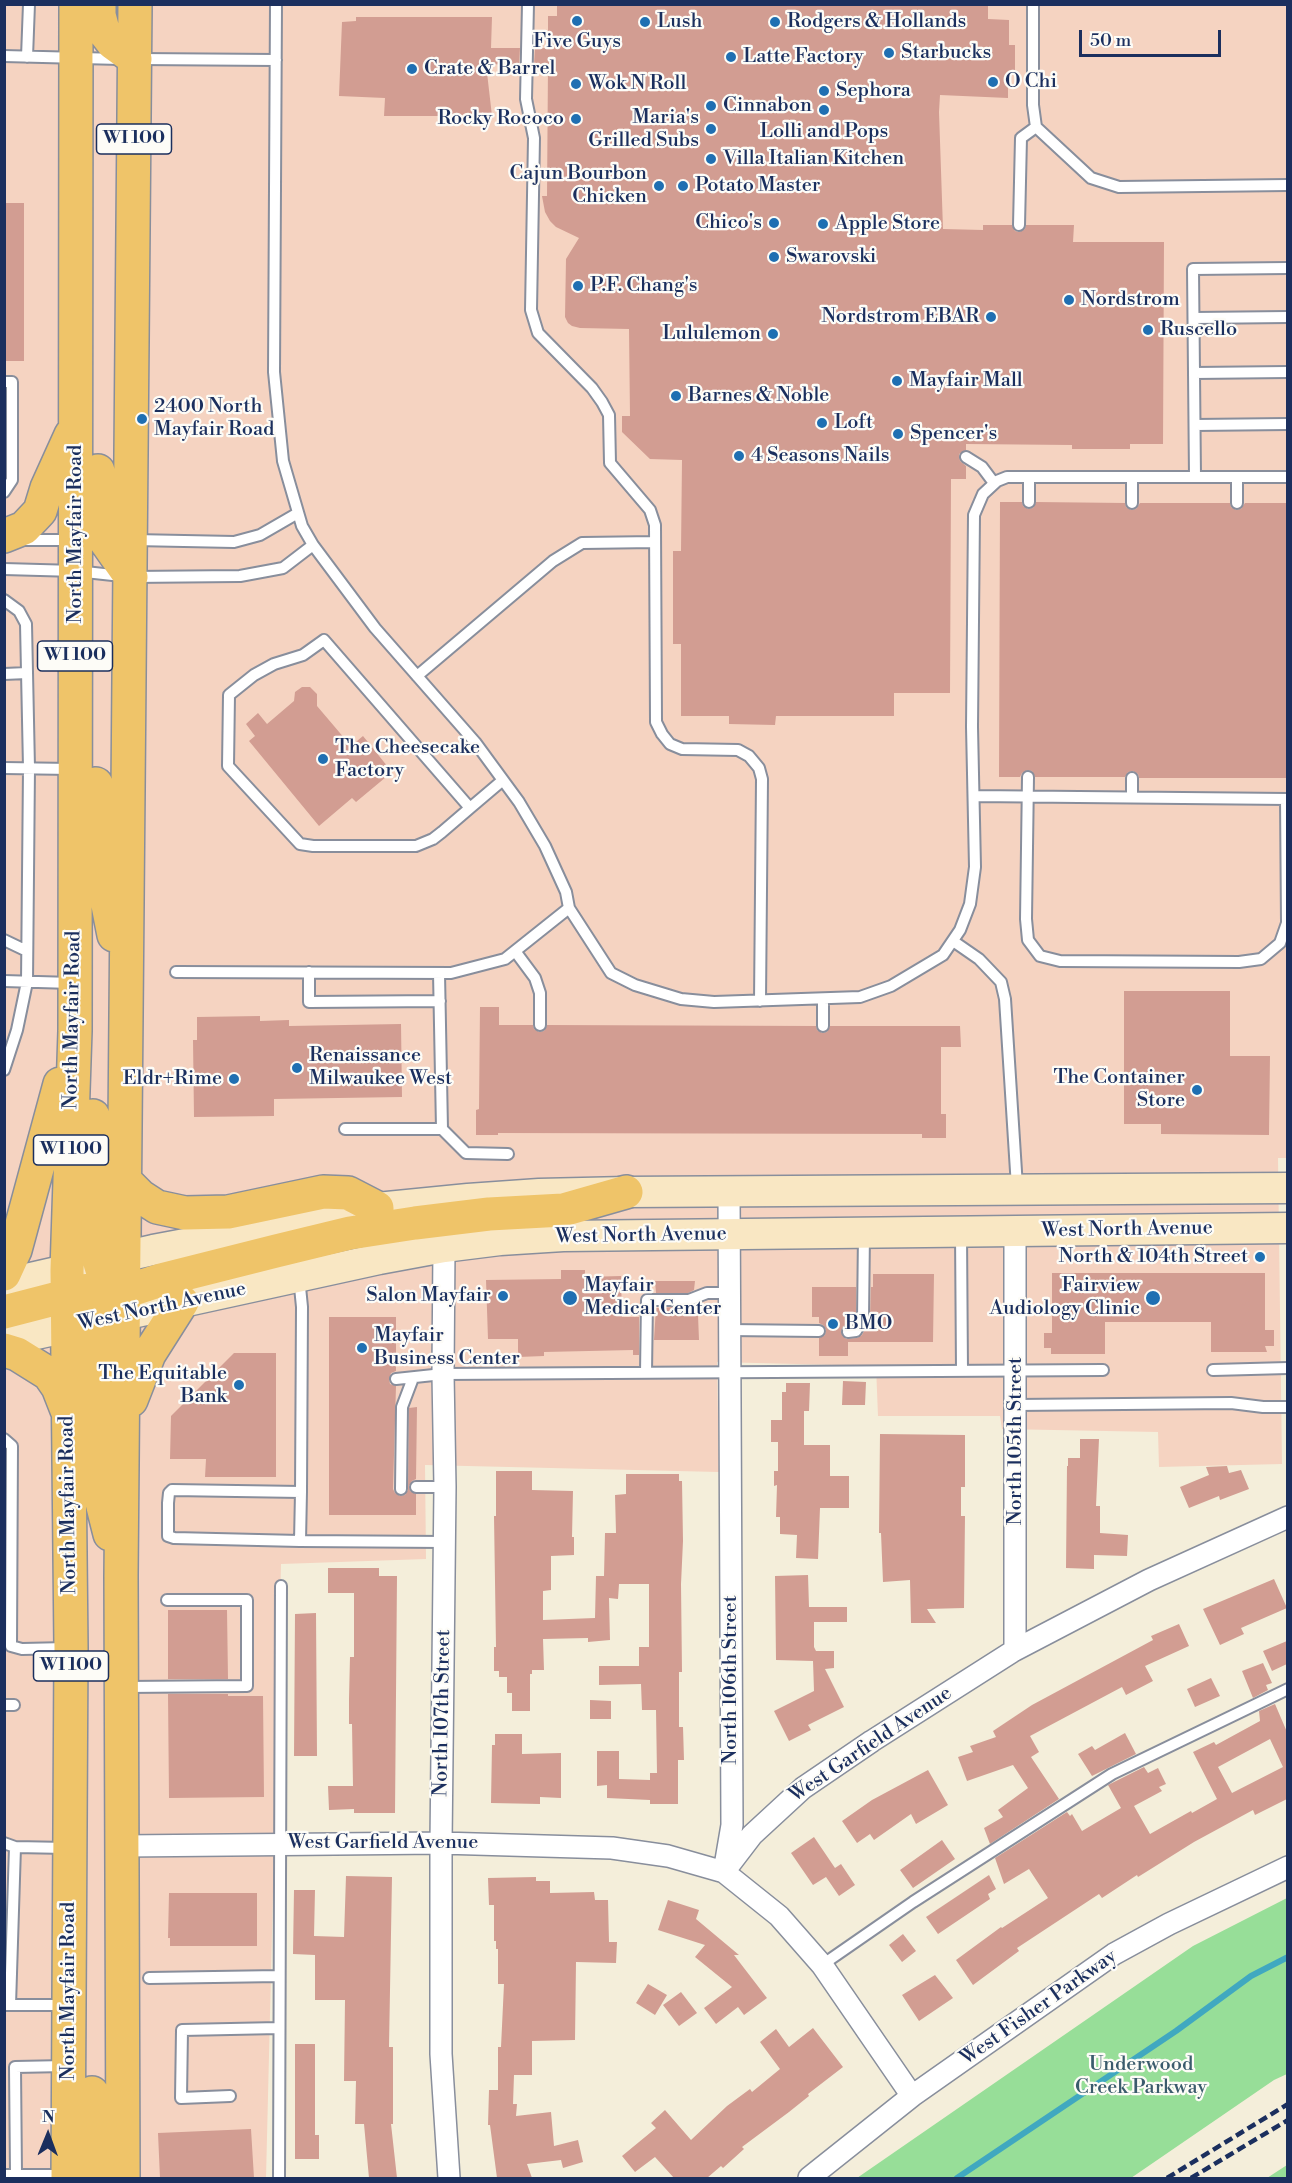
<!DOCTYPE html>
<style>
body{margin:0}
#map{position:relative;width:1292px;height:2183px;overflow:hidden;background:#f4eeda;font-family:"Libre Bodoni",serif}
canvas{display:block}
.frame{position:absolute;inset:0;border:6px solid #1b2f5e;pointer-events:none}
.north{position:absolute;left:18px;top:2105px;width:60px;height:60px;-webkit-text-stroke:4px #fdfcf7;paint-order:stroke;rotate:1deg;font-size:16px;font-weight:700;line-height:24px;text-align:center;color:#1b2f5e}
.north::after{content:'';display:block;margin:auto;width:21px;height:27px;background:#1b2f5e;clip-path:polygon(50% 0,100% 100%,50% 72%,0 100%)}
.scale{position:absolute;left:1079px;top:30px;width:142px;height:27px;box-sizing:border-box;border:3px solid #1b2f5e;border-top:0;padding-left:8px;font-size:18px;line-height:21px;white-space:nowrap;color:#1b2f5e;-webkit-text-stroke:4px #fdfcf7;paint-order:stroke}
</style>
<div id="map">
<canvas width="1292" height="2183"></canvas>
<div class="frame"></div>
<div class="north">N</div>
<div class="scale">50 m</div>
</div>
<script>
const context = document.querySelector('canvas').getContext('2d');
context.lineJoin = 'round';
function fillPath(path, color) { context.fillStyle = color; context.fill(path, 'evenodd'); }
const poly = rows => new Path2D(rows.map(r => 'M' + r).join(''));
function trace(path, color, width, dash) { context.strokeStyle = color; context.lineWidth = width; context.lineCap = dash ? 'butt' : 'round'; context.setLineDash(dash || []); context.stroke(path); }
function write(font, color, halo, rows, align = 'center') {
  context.font = font + ' "Libre Bodoni",serif'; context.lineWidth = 4.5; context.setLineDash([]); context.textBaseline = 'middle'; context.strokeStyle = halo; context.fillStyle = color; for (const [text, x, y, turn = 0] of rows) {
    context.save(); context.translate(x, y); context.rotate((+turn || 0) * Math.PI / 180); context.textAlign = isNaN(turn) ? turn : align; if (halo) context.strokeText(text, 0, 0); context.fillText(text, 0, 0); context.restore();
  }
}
fillPath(poly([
 [5,5,1287,5,1288,1158,1278,1158,1282,1464,1159,1467,1158,1432,1002,1429,1000,1416,878,1416,876,1366,717,1362,719,1472,425,1465,426,1559,281,1564,266,2178,5,2178]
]), '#f5d3c1');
fillPath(poly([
 [1287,1898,1287,2074,1274,2080,1131,2178,857,2178,1193,1946],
 [1287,2165,1287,2178,1267,2178]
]), '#97de98');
trace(poly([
 [957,2178,1176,2031,1251,1976,1288,1957]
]), '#40a8c0', 6);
fillPath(poly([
 [557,4,988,4,988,19,1009,20,1009,45,1015,45,1015,72,1008,73,1008,98,940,95,939,112,943,229,983,230,983,225,1012,225,1015,231,1019,232,1025,229,1026,225,1074,225,1073,242,1164,242,1163,444,1130,444,1130,449,1072,449,1072,445,966,444,966,450,959,454,960,461,966,466,966,479,951,479,950,693,894,693,894,716,776,716,775,725,729,724,729,716,681,716,681,644,673,644,673,551,681,551,682,460,650,459,622,432,622,416,630,416,629,329,580,328,572,326,568,323,565,317,566,259,579,238,556,227,550,221,545,212,542,196,547,196,548,65,534,65,535,48,548,48,548,16,557,16],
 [356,17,492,17,491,48,520,48,519,65,486,64,492,116,384,116,385,98,339,96,342,22,356,21],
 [4,203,24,203,24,361,4,361],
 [1000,502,1022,502,1023,506,1028,509,1033,508,1036,502,1125,503,1126,507,1131,510,1136,509,1140,503,1230,503,1231,507,1236,510,1241,509,1245,503,1287,503,1287,778,1139,778,1138,774,1133,771,1128,772,1125,777,1035,777,1032,771,1028,770,1022,773,1020,777,999,777],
 [302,687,310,687,317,694,317,706,351,746,363,736,392,772,356,802,352,798,319,826,249,741,255,736,246,724,258,713,267,724,294,701,295,692],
 [1124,991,1230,991,1230,1056,1270,1056,1269,1135,1161,1134,1161,1124,1124,1124],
 [480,1007,499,1007,499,1025,533,1025,534,1029,539,1032,544,1031,547,1025,816,1026,817,1030,822,1033,827,1032,830,1026,960,1026,961,1047,941,1047,941,1114,946,1114,946,1138,922,1138,922,1134,498,1133,498,1135,476,1135,476,1110,479,1109],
 [260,1016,260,1021,289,1020,289,1026,401,1024,402,1097,274,1099,274,1116,194,1117,193,1040,197,1040,197,1017],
 [561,1270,585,1270,585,1277,621,1276,622,1317,639,1317,639,1355,633,1355,633,1350,544,1352,544,1356,518,1357,518,1339,488,1339,486,1280,561,1279],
 [1052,1273,1265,1273,1265,1330,1274,1330,1274,1346,1265,1346,1267,1352,1211,1352,1211,1322,1105,1322,1105,1354,1051,1354,1051,1348,1044,1348,1044,1333,1052,1333],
 [873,1274,934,1274,933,1342,848,1342,848,1356,819,1356,819,1338,825,1335,826,1330,823,1325,819,1323,819,1317,812,1317,812,1287,856,1287,856,1317,851,1324,843,1326,841,1332,846,1339,857,1338,862,1335,870,1320,871,1287,873,1287],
 [655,1281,695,1281,694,1290,688,1293,656,1293],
 [694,1306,694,1315,698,1315,699,1340,654,1340,656,1308],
 [329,1317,396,1317,396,1371,391,1373,389,1379,390,1384,396,1386,393,1489,395,1493,400,1496,405,1495,408,1490,409,1408,417,1407,416,1479,412,1481,409,1486,410,1491,416,1494,416,1515,329,1515],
 [234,1353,276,1353,276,1477,205,1477,206,1459,170,1459,171,1416],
 [843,1381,866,1382,865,1405,842,1405],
 [786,1383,810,1383,809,1411,804,1411,804,1445,830,1445,830,1476,849,1476,849,1508,820,1508,818,1559,796,1558,797,1535,780,1534,780,1517,776,1517,777,1485,774,1486,774,1471,778,1471,778,1442,771,1442,771,1420,782,1420,782,1392,786,1392],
 [880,1434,965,1435,965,1487,961,1487,961,1516,965,1516,964,1608,927,1609,936,1623,911,1623,910,1580,883,1582,881,1533,879,1533],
 [1080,1439,1099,1439,1096,1506,1100,1506,1100,1533,1128,1535,1127,1556,1094,1555,1094,1569,1066,1568,1067,1466,1068,1466,1068,1458,1080,1458],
 [1227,1466,1229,1473,1241,1470,1249,1489,1220,1500,1219,1496,1189,1508,1180,1487,1209,1475,1206,1467],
 [496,1471,532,1471,532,1490,573,1491,572,1537,574,1537,574,1555,551,1556,551,1590,543,1591,543,1620,595,1618,596,1576,604,1576,605,1533,616,1533,615,1495,626,1494,626,1474,679,1474,679,1481,682,1481,683,1541,681,1584,682,1672,679,1672,679,1727,683,1727,684,1760,678,1760,678,1804,650,1804,650,1800,607,1798,607,1785,597,1786,597,1751,619,1751,619,1779,650,1780,650,1773,657,1773,656,1710,642,1710,641,1684,599,1685,599,1666,639,1666,639,1647,649,1647,649,1584,619,1584,618,1599,609,1598,610,1640,588,1642,588,1638,543,1639,544,1670,532,1670,532,1674,530,1674,530,1711,512,1711,512,1693,507,1693,507,1677,499,1677,499,1671,494,1671,494,1647,496,1647,494,1516,496,1516],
 [328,1568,379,1568,379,1576,397,1576,395,1813,354,1813,354,1809,329,1810,328,1786,353,1786,352,1724,349,1724,349,1699,350,1657,354,1657,354,1593,328,1593],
 [808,1575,809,1607,847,1607,847,1622,814,1622,814,1647,816,1651,834,1651,834,1668,825,1669,844,1707,808,1725,811,1730,789,1741,774,1711,814,1691,813,1661,776,1660,775,1576],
 [1274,1579,1287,1608,1241,1628,1244,1634,1220,1645,1203,1609],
 [168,1610,227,1610,228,1679,168,1679],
 [316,1613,317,1756,294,1756,295,1614],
 [1179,1624,1189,1646,1145,1666,1153,1681,1126,1695,1122,1687,1030,1736,1039,1752,1031,1757,1059,1799,990,1844,984,1828,1003,1817,998,1810,1028,1788,1013,1765,967,1781,958,1757,973,1752,970,1746,996,1737,993,1731,1032,1705,1153,1640,1151,1636],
 [1287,1641,1287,1664,1272,1671,1263,1651],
 [1263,1663,1272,1683,1266,1685,1268,1690,1253,1698,1242,1671],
 [1211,1678,1220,1696,1195,1707,1187,1689],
 [168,1694,228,1694,228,1696,263,1696,264,1797,169,1798],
 [590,1700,611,1701,611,1719,590,1719],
 [1275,1704,1287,1732,1287,1799,1255,1815,1253,1810,1194,1842,1138,1877,1137,1875,1102,1898,1099,1894,1017,1948,1019,1951,973,1985,956,1960,1001,1927,1002,1928,1048,1898,1029,1869,1004,1884,995,1858,1067,1812,1070,1816,1072,1814,1082,1831,1121,1808,1108,1785,1144,1767,1148,1773,1158,1768,1166,1784,1159,1787,1162,1791,1134,1806,1150,1834,1191,1811,1192,1813,1217,1799,1193,1752,1214,1742,1216,1745,1260,1721,1259,1711],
 [1270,1739,1283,1767,1232,1793,1218,1767],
 [1125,1733,1136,1754,1092,1776,1078,1754,1092,1746,1095,1750],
 [495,1734,522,1734,522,1754,561,1753,561,1798,540,1797,540,1804,491,1803,492,1745,495,1745],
 [928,1770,948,1805,916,1824,911,1814,874,1840,870,1834,857,1843,842,1821,872,1800],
 [814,1837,835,1868,841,1864,855,1885,839,1896,826,1877,813,1885,791,1853],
 [942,1840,955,1859,913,1888,900,1870],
 [989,1875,996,1889,988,1894,990,1899,938,1934,926,1917],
 [346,1876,392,1877,389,2047,393,2047,393,2124,391,2124,397,2178,369,2178,364,2124,355,2124,356,2081,344,2081,345,2000,315,2000,315,1955,293,1954,294,1890,315,1890,314,1936,344,1937],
 [536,1877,536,1881,550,1881,550,1893,594,1892,595,1900,608,1900,609,1942,617,1942,616,1963,576,1962,575,2040,532,2041,532,2075,514,2075,513,2104,517,2104,516,2116,551,2112,554,2146,578,2140,583,2162,563,2168,561,2160,527,2164,532,2178,497,2178,490,2125,488,2125,489,2090,498,2090,498,2047,501,2047,504,1984,498,1984,498,1949,496,1949,496,1941,494,1941,494,1905,489,1905,488,1878],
 [169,1893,257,1893,257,1946,170,1946,170,1938,168,1938],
 [668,1900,699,1910,696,1919,739,1955,734,1955,767,1998,744,2015,738,2007,716,2024,704,2008,732,1987,695,1957,705,1945,658,1930],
 [903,1934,916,1951,902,1962,889,1945],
 [935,1975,953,1998,919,2021,902,1995],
 [648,1984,667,1995,655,2015,636,2003],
 [681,1992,697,2013,679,2026,663,2005],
 [813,2028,843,2067,808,2094,809,2096,789,2112,742,2147,744,2149,723,2168,721,2166,707,2178,674,2178,655,2157,635,2172,622,2156,656,2128,651,2123,665,2110,691,2140,727,2106,750,2089,752,2092,780,2069,760,2042,776,2029,789,2047],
 [295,2044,315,2044,315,2135,319,2135,319,2159,295,2159],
 [251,2129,254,2178,160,2178,158,2133]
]), '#d29d92');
const lane = poly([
 [276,4,274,372,283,461,302,526,313,545,375,628,475,742,519,802,545,846,566,892,569,908,611,973,635,985,681,999,714,1002,860,997,891,986,943,955,960,930,970,904,975,867,972,727,974,515,983,494,997,481,1007,477,1288,477],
 [528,4,526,99,534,138,531,310,538,333,592,388,602,402,609,415,610,463,650,510,655,525,656,722,662,734,670,744,682,749,738,750,749,756,759,768,762,779,760,1001],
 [1033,4,1033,105,1036,127,1091,178,1119,187,1288,185],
 [4,56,120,59],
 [27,57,29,4],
 [138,59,276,60],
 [1019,225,1021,138,1036,127],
 [1194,318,1288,317],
 [1194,373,1288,372],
 [4,382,12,382,12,480,4,492],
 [1195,425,1288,424],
 [966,457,982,467,994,483],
 [1029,477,1029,502],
 [1132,477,1132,503],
 [1195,477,1193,269,1288,268],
 [1237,477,1237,503],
 [23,540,74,540],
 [134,540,234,542,260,535,298,513],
 [4,569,76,571,131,577,240,576,283,568,313,545],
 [4,600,19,611,26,624,29,768,27,982,17,1030,4,1070],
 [4,674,27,673],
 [417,676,553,561,582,543,655,542],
 [4,768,72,769],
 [1028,777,1026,919,1028,940,1040,956,1060,961,1239,962,1261,959,1280,943,1287,923,1286,799],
 [974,796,1288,799],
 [1132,797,1132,778],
 [470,808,324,640,303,655,274,664,254,675,229,695,228,766,300,844,313,846,416,846,433,839,442,832,470,808,503,780],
 [4,940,27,951],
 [953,941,979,959,1001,982,1005,999,1017,1187],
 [515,951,535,978,540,993,540,1025],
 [176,972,451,973,505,959,569,908],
 [309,972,309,1002,440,1001],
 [439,973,442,1129],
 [4,981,72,983],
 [823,1026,823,999],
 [345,1129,442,1129,466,1153,508,1154],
 [961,1233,962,1371],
 [299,1277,302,1307,301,1492,300,1541,174,1538,168,1536,168,1503,169,1493,172,1490,301,1492],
 [729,1330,819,1331],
 [848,1332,856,1331,863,1319,864,1233],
 [1213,1370,1288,1368],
 [646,1373,647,1300,689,1300,707,1293,729,1293],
 [396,1379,443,1374,1103,1370],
 [1016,1405,1231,1403,1263,1407,1288,1407],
 [4,1439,12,1446,11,1646,22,1649,67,1648],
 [416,1487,445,1487],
 [401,1489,402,1407,413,1378],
 [300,1541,445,1542],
 [125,1687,247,1686,247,1600,167,1600],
 [4,1705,14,1705],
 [4,1843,15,1847,67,1848],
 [822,1965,913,1902,1112,1774,1288,1689],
 [149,1978,279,1976],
 [4,2005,67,2005],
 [10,2005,15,1847],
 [230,2096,181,2098,182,2030,279,2028],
 [4,2175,65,2175],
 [16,2175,15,2067,66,2066],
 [279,2178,281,1586]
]);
const street = poly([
 [1015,1232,1015,1650],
 [444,1247,443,1374,445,1487,441,1843,441,2054,449,2178],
 [123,1846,441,1843,612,1848,668,1856,724,1872,779,1916,822,1965,912,2096],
 [726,1869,752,1835,803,1788,872,1741,1015,1650,1149,1580,1288,1517],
 [724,1872,732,1825,729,1192],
 [809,2178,912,2096,1114,1954,1169,1924,1288,1867]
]);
const secondary = poly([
 [4,1284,153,1250,377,1208,468,1199,539,1194,626,1192,1288,1188],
 [4,1341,379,1259,444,1247,500,1240,563,1236,1288,1228]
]);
const primary = poly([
 [99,4,99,15,103,30,113,43,135,59],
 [98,471,98,509,105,540,131,577],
 [4,536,24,528,40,511,47,488,71,435],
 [96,784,104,885,114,935],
 [93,1116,95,1227,100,1263,106,1282,119,1306],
 [124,1180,140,1196,157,1207,185,1213,228,1212,323,1192,348,1193,377,1208],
 [4,1274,15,1250,60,1084],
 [88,1293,92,1322,97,1483,110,1534],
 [4,1312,89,1290],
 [68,1327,114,1296,124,1292,161,1280,276,1251,350,1233,415,1223,489,1214,563,1210,626,1192],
 [4,1350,17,1354,49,1374,58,1387,67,1410],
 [131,1400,149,1354,182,1302],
 [68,2178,71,1648,67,1270,75,1031,76,4],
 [92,2178,92,2093],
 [123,2178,121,1575,135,4]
]);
trace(lane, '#888e9c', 14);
trace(street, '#888e9c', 24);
trace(secondary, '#888e9c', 33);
trace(primary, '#888e9c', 36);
trace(lane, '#fff', 10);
trace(street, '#fff', 21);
trace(secondary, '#f9e7c3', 30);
trace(primary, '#efc469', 33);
trace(poly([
 [1167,2178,1288,2104],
 [1191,2178,1288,2120]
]), '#1b2f5e', 4.5, [9, 4.5]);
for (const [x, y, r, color] of [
 [577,21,6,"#1f6fb2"],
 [645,22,6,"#1f6fb2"],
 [775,22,6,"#1f6fb2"],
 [889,53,6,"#1f6fb2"],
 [731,57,6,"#1f6fb2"],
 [412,69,6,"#1f6fb2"],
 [993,82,6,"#1f6fb2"],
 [576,84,6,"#1f6fb2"],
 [824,91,6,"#1f6fb2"],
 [711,106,6,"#1f6fb2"],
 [824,110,6,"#1f6fb2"],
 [576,119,6,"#1f6fb2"],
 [711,129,6,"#1f6fb2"],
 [711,159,6,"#1f6fb2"],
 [659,186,6,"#1f6fb2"],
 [683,186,6,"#1f6fb2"],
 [774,223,6,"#1f6fb2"],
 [823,224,6,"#1f6fb2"],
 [774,257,6,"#1f6fb2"],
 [578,286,6,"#1f6fb2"],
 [1069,300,6,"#1f6fb2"],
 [991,317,6,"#1f6fb2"],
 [1148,330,6,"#1f6fb2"],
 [773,334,6,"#1f6fb2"],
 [897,381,6,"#1f6fb2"],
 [676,396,6,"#1f6fb2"],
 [142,419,6,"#1f6fb2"],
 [822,423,6,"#1f6fb2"],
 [898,434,6,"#1f6fb2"],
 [739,456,6,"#1f6fb2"],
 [323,759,6,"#1f6fb2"],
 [297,1068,6,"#1f6fb2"],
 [234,1079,6,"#1f6fb2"],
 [1197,1090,6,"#1f6fb2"],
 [1260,1257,6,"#1f6fb2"],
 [503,1296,6,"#1f6fb2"],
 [570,1298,8,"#1f6fb2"],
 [1153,1298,8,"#1f6fb2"],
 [833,1324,6,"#1f6fb2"],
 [362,1348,6,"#1f6fb2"],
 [239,1385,6,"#1f6fb2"]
]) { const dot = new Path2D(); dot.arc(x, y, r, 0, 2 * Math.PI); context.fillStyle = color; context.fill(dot); trace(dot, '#fdfcf7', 2); }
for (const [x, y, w] of [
 [134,139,75],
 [75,656,75],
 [71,1150,75],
 [71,1666,75]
]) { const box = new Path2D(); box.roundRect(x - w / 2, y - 15, w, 30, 4.5); context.fillStyle = '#fdfcf7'; context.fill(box); trace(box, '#1b2f5e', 1.5); }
write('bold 18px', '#1b2f5e', null, [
 ["WI 100",134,139],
 ["WI 100",75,656],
 ["WI 100",71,1150],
 ["WI 100",71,1666]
]);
write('20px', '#1b2f5e', '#fdfcf7', [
 ["Lush",657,22],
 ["Rodgers & Hollands",787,22],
 ["Five Guys",577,42,"center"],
 ["Starbucks",901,53],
 ["Latte Factory",743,57],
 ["Crate & Barrel",424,69],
 ["O Chi",1005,82],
 ["Wok N Roll",588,84],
 ["Sephora",836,91],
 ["Cinnabon",723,106],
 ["Maria's",699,118,"right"],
 ["Grilled Subs",699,141,"right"],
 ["Rocky Rococo",564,119,"right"],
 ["Lolli and Pops",824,132,"center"],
 ["Villa Italian Kitchen",723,159],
 ["Cajun Bourbon",647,174,"right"],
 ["Chicken",647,197,"right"],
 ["Potato Master",695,186],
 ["Chico's",762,223,"right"],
 ["Apple Store",835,224],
 ["Swarovski",786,257],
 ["P.F. Chang's",590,286],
 ["Nordstrom",1081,300],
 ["Nordstrom EBAR",979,317,"right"],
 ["Ruscello",1160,330],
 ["Lululemon",761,334,"right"],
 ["Mayfair Mall",909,381],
 ["Barnes & Noble",688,396],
 ["2400 North",154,407],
 ["Mayfair Road",154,430],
 ["Loft",834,423],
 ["Spencer's",910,434],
 ["4 Seasons Nails",751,456],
 ["The Cheesecake",335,748],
 ["Factory",335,771],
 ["Renaissance",309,1056],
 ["Milwaukee West",309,1079],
 ["The Container",1185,1078,"right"],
 ["Store",1185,1101,"right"],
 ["Eldr+Rime",222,1079,"right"],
 ["North & 104th Street",1248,1257,"right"],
 ["Mayfair",584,1286],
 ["Medical Center",584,1309],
 ["Fairview",1140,1286,"right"],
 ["Audiology Clinic",1140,1309,"right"],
 ["Salon Mayfair",491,1296,"right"],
 ["BMO",845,1324],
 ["Mayfair",374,1336],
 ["Business Center",374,1359],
 ["The Equitable",227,1374,"right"],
 ["Bank",227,1397,"right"]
], 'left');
write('20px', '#1b2f5e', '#fdfcf7', [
 ["North Mayfair Road",76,534,-90],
 ["North Mayfair Road",73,1020,-89],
 ["West North Avenue",1127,1230,-1],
 ["West North Avenue",641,1236,-1],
 ["West North Avenue",162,1307,-12],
 ["North 105th Street",1016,1441,-90],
 ["North Mayfair Road",69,1505,-91],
 ["North 106th Street",731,1680,-90],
 ["North 107th Street",443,1713,-89],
 ["West Garfield Avenue",871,1745,-34],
 ["West Garfield Avenue",383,1843],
 ["North Mayfair Road",69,1991,-90],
 ["West Fisher Parkway",1039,2008,-35]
]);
write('20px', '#3a5b6c', '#fdfcf7', [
 ["Underwood",1141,2065],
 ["Creek Parkway",1141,2088]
]);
</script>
